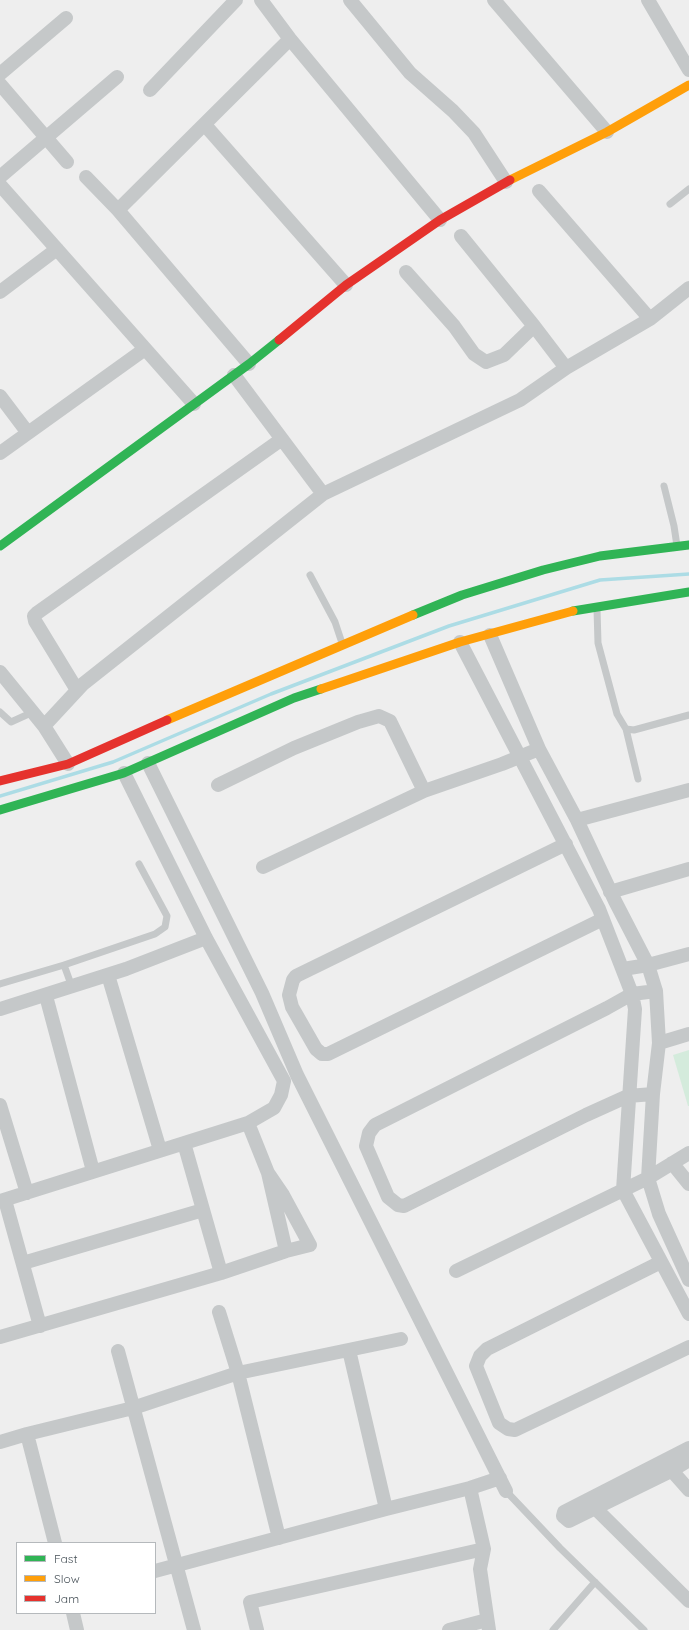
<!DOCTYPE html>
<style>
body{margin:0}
#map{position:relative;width:689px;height:1630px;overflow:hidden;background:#eee;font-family:Quicksand,sans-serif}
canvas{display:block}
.legend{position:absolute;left:16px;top:1542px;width:140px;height:72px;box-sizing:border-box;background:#fff;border:1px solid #b5b9bc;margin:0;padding:5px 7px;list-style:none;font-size:12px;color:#475158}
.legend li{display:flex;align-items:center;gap:8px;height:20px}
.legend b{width:20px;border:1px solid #b5b9bc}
</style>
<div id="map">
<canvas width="689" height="1630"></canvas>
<ul class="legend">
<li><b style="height:5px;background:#30b455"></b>Fast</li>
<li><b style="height:5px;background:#ff9f0a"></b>Slow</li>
<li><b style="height:5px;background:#e5322d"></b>Jam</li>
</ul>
</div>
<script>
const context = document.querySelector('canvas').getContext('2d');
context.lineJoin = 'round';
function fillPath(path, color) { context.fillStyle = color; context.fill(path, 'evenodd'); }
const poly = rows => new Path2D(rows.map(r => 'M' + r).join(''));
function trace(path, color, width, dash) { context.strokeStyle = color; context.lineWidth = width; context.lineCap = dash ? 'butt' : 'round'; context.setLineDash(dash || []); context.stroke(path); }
fillPath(poly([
 [689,1050,689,1106,688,1106,673,1055]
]), '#d4ebdc');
trace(poly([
 [0,796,113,762,271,694,449,626,600,580,689,574]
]), '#acdce5', 3.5);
trace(poly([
 [670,204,689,189],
 [664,486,674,526,677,546],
 [310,575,335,622,342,643],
 [597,609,598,643,617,714,626,729,634,730,689,715],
 [0,712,11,722,33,712],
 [626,729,638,779],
 [64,965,72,987],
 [0,984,64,965,155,934,165,927,167,916,139,864],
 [506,1491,560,1548,644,1630],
 [553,1630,595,1582]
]), '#c5c8c9', 7);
trace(poly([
 [261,0,290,39,440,220],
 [350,0,410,73,453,111,474,133,506,182],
 [494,0,607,132],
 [648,0,689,70],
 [0,74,66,18],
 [0,84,67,162],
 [150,90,236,0],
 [205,125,346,285],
 [0,177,117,77],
 [86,177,118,210,249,364],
 [0,185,194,404],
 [539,191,650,319],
 [118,210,290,39],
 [461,236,534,326,566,368],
 [406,272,454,326,474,354,486,362,504,355,534,326],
 [0,292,57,249],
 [234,375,323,494],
 [0,396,28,433],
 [0,453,145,349],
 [490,635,539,749,577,820,615,901,648,965,656,991,659,1043,653,1094,648,1178,659,1214,689,1280],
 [460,642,599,909,632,994,635,1009,623,1190,689,1314],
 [0,672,44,726,68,764],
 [77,690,35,621,34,616,37,613,282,439],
 [44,726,83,684,323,494,520,400,566,368,650,319,689,288],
 [148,763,262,993,297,1075,506,1491],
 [218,785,294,748,358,722,379,716,390,721,424,791],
 [577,820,689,790],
 [566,844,296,976,293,980,289,995,292,1007,316,1049,322,1054,328,1054,603,919],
 [263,867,424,791,502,764,539,749],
 [610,892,689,869],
 [623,969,648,965,689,954],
 [108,975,160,1150],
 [46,996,93,1171],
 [0,1009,126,969,206,938],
 [659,1043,689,1034],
 [653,1094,628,1096,586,1115,404,1206,398,1205,388,1197,366,1146,369,1133,375,1125,607,1008,632,994,656,991],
 [0,1105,27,1193],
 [248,1123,268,1173,286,1251],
 [184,1143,221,1273],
 [672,1163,689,1184],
 [5,1200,40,1326],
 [0,1201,248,1123,274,1108,281,1095,284,1081,206,938,124,773],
 [661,1262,487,1349,480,1356,476,1366,499,1423,508,1429,515,1430,689,1347],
 [23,1263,203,1210],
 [456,1271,648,1178,689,1153],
 [219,1312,238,1373,279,1538],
 [0,1337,221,1273,286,1251,310,1245,283,1195,268,1173],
 [349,1350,386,1509],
 [118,1351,194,1630],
 [27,1434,55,1543],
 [0,1442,27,1434,133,1408,238,1373,401,1339],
 [689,1448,564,1512,563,1516,569,1521,671,1471,689,1460],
 [666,1464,689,1490],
 [470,1488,484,1549,480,1569,489,1630],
 [589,1502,689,1601],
 [155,1571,386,1509,470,1488,500,1478],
 [73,1613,77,1630],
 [257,1630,250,1602,484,1549],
 [449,1630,487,1620]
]), '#c5c8c9', 14);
trace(poly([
 [0,546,249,364,279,340],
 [573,611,689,592],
 [413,615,462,595,543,570,600,556,689,545],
 [0,810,124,773,294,698,321,689]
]), '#30b455', 9);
trace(poly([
 [510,180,607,132,689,85],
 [321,689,460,642,573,611],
 [167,720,413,615]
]), '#ff9f0a', 9);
trace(poly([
 [279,340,346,285,440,220,510,180],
 [0,781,68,764,167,720]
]), '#e5322d', 9);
</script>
